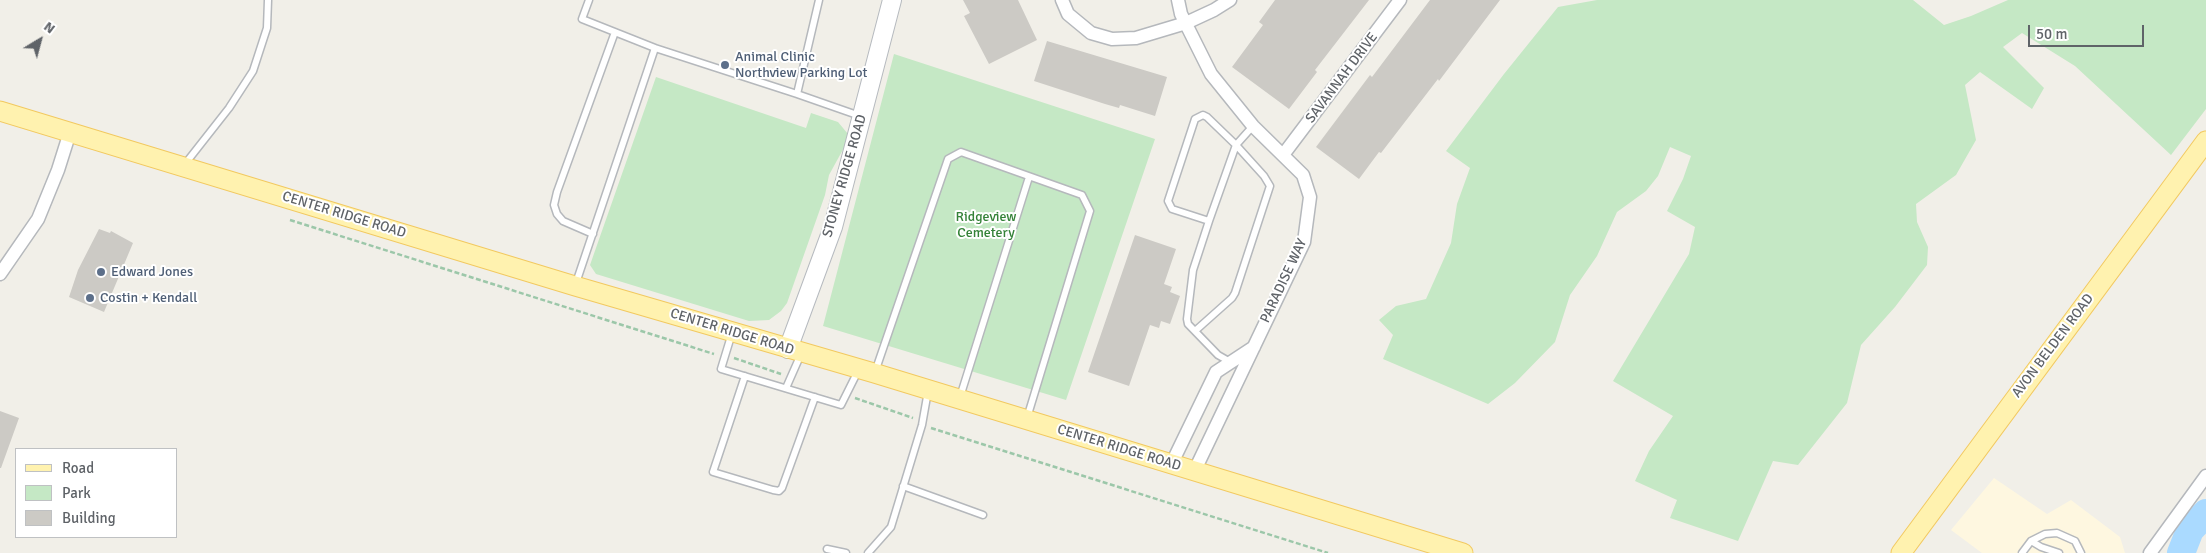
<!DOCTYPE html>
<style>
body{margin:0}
#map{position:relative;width:2206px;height:553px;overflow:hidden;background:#f1efe8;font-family:Signika,sans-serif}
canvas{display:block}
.legend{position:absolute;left:15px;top:448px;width:162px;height:90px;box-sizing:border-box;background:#fff;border:1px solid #bfc1c3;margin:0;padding:6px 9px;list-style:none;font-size:15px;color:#5f6368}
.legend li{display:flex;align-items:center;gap:10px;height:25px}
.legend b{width:25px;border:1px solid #bfc1c3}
.north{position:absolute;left:15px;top:15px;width:50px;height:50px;-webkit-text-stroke:4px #fff;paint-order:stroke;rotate:37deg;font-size:14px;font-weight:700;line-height:20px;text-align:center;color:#5f6368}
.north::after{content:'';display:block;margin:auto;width:18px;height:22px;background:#5f6368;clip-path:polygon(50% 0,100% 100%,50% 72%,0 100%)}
.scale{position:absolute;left:2028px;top:25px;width:116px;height:22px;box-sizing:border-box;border:2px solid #5f6368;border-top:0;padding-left:6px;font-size:15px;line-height:18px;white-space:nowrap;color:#5f6368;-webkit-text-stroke:4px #fff;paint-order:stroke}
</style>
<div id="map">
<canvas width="2206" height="553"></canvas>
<ul class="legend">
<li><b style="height:6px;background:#fff2af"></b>Road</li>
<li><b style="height:14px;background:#c5e8c5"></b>Park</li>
<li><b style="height:14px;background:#cccac5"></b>Building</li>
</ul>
<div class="north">N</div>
<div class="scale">50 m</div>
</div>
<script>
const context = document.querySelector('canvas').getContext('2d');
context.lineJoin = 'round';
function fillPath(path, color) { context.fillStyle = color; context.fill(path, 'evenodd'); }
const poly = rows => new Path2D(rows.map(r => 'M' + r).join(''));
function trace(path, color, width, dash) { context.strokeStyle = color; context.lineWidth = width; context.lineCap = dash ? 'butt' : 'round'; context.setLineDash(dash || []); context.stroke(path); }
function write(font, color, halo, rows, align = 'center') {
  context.font = font + ' Signika,sans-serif'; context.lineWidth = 4; context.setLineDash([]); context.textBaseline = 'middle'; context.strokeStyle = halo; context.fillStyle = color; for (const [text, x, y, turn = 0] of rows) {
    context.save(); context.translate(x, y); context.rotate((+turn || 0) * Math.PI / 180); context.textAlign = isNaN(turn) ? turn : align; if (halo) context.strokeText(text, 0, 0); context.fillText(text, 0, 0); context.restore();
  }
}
fillPath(poly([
 [1994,478,2047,514,2071,500,2120,537,2125,553,1982,553,1951,530]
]), '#fef7e0');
fillPath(poly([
 [1597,0,1913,0,1944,25,1971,16,2008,0,2206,0,2206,109,2171,155,2075,66,2022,33,2003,47,2044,88,2032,109,1980,72,1965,85,1976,140,1956,175,1916,204,1917,222,1928,247,1927,265,1895,307,1861,345,1847,403,1798,465,1773,461,1738,541,1670,518,1677,500,1635,481,1649,451,1673,416,1613,381,1689,254,1695,227,1667,211,1683,179,1691,156,1670,147,1658,176,1646,191,1617,212,1597,256,1570,295,1555,342,1515,383,1488,404,1383,359,1393,335,1379,320,1396,306,1426,299,1451,243,1457,204,1470,168,1446,151,1504,74,1558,7],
 [894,54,1155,139,1066,400,823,326],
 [656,77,806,128,811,113,838,122,848,134,846,144,829,175,825,195,787,303,781,311,769,320,749,321,596,274,590,265]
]), '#c5e8c5');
trace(poly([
 [2181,553,2190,530,2206,513]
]), '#aadaff', 28);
fillPath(poly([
 [963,0,1018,0,1037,40,989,64,964,16,970,13],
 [1275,0,1369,0,1315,70,1317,72,1289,109,1232,67,1263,25,1259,22],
 [1430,0,1500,0,1439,81,1438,79,1381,153,1379,152,1359,179,1316,147,1370,75,1372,77],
 [1047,41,1167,77,1155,116,1120,105,1119,108,1105,104,1034,81],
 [99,229,110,233,111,231,133,243,104,312,69,297,78,270],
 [1135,235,1176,249,1164,284,1172,287,1170,292,1180,296,1170,324,1161,321,1159,328,1150,325,1129,386,1088,372],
 [0,411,19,418,1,468,0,468]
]), '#cccac5');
const lane = poly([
 [589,0,582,19,655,48],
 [819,0,797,94,860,116],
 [185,164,229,108,253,71,267,28,268,0],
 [593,234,563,221,557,214,554,205,557,192,615,32],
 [576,283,655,48,797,94],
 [1195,331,1232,298,1235,293,1270,186,1264,176,1236,145,1207,117,1203,115,1195,119,1168,201,1172,209,1209,221],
 [732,333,721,369,841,405,858,371],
 [1232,363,1218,355,1188,324,1187,319,1193,270,1209,221,1236,145,1253,126],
 [875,372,948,159,961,152,1082,195,1090,211,1027,418],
 [745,376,713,472,773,490,779,491,782,488,815,397],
 [786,388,801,354],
 [960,397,1029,177],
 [903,486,983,515],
 [2031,541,2041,547,2059,553],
 [827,549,846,553],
 [868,553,891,527,922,425,928,391],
 [2022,553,2031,541,2045,534,2057,533,2075,541,2081,553]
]);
const street = poly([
 [1062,0,1068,14,1091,33,1112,39,1136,38,1186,23,1214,10,1230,0],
 [1178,0,1181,14,1211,74,1253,126,1303,175,1310,197,1304,242,1194,472],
 [1283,155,1400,0],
 [0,274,38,219,58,170,70,132],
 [1171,465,1216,372,1254,347],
 [2150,553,2206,476]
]);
const secondary = poly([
 [788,349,833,227,892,0]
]);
const primary = poly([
 [0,111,575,286,874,373,1463,553],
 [1901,553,2206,141]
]);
trace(lane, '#b5b8bc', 9);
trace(street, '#b5b8bc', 15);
trace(secondary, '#b6babf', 20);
trace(primary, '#f2c960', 21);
trace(poly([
 [290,220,714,354],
 [734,358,781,374],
 [855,398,913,418],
 [931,428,1328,553]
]), '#9cc7a9', 2.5, [5, 2.5]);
trace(lane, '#fff', 6);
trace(street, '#fff', 12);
trace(secondary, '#fff', 18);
trace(primary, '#fff2af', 19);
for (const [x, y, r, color] of [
 [725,65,5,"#5c6f8a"],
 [101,272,5,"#5c6f8a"],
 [90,298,5,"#5c6f8a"]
]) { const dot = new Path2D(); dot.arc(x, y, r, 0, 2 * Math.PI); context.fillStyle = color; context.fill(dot); trace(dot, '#fff', 2); }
write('14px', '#4e5e75', '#fff', [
 ["Animal Clinic",735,57],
 ["Northview Parking Lot",735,73],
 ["Edward Jones",111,272],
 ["Costin + Kendall",100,298]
], 'left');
write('14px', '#5f6368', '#fff', [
 ["SAVANNAH DRIVE",1342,78,-53],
 ["STONEY RIDGE ROAD",845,176,-74],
 ["CENTER RIDGE ROAD",344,215,17],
 ["PARADISE WAY",1284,281,-65],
 ["CENTER RIDGE ROAD",732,332,17],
 ["AVON BELDEN ROAD",2053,346,-53],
 ["CENTER RIDGE ROAD",1119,448,17]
]);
write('14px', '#348238', '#fff', [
 ["Ridgeview",986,217],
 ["Cemetery",986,233]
]);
</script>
